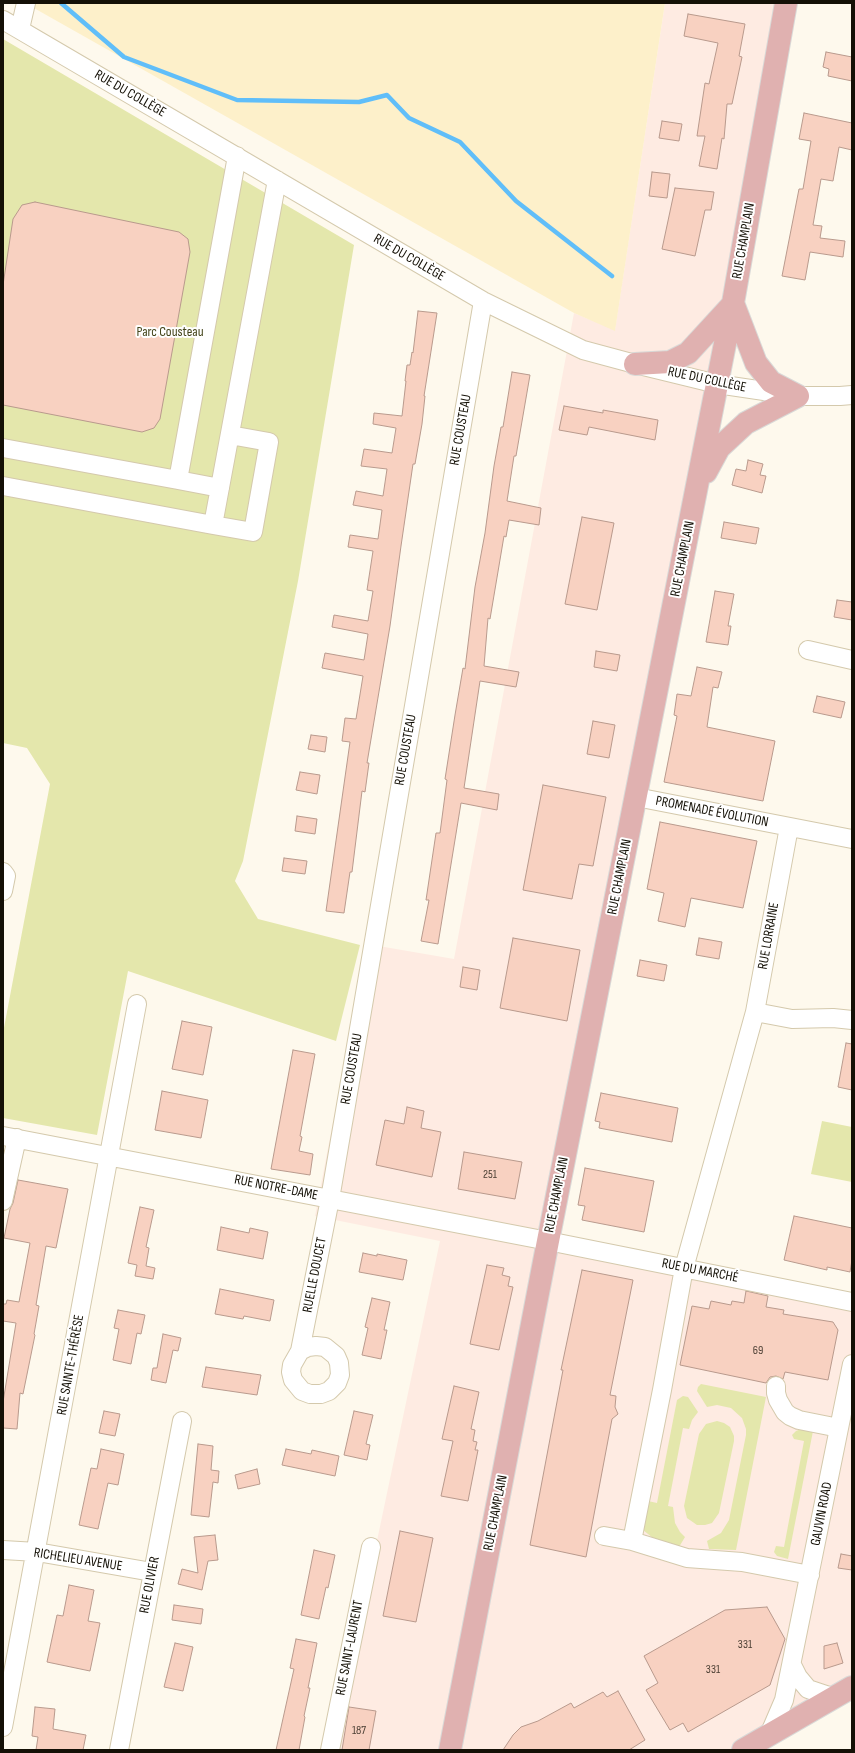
<!DOCTYPE html>
<meta charset="utf-8">
<style>
body{margin:0}
#map{position:relative;width:855px;height:1753px;overflow:hidden;background:#fef9ed;font-family:"Sofia Sans Condensed",sans-serif}
canvas{display:block}
.frame{position:absolute;inset:0;border:4px solid #141006;pointer-events:none}
</style>
<div id="map">
<canvas width="855" height="1753"></canvas>
<div class="frame"></div>
</div>
<script>
const context = document.querySelector('canvas').getContext('2d');
context.lineJoin = 'round';
function fillPath(path, color) { context.fillStyle = color; context.fill(path, 'evenodd'); }
const poly = rows => new Path2D(rows.map(r => 'M' + r).join(''));
function trace(path, color, width, dash) { context.strokeStyle = color; context.lineWidth = width; context.lineCap = dash ? 'butt' : 'round'; context.setLineDash(dash || []); context.stroke(path); }
function write(font, color, halo, rows, align = 'center') {
  context.font = font + ' "Sofia Sans Condensed",sans-serif'; context.lineWidth = 4; context.setLineDash([]); context.textBaseline = 'middle'; context.strokeStyle = halo; context.fillStyle = color; for (const [text, x, y, turn = 0] of rows) {
    context.save(); context.translate(x, y); context.rotate((+turn || 0) * Math.PI / 180); context.textAlign = isNaN(turn) ? turn : align; if (halo) context.strokeText(text, 0, 0); context.fillText(text, 0, 0); context.restore();
  }
}
fillPath(poly([
 [665,3,784,3,548,1241,852,1302,852,1687,743,1750,333,1750,440,1241,315,1216,367,944,454,959,574,313,615,330]
]), '#feebe2');
fillPath(poly([
 [25,3,665,3,615,331,574,313]
]), '#fdf0ca');
fillPath(poly([
 [3,39,354,245,298,581,243,861,235,881,258,919,360,945,336,1041,128,971,97,1135,3,1118,3,1033,50,784,27,748,3,743],
 [822,1121,852,1127,852,1182,811,1174],
 [701,1384,766,1397,736,1550,709,1549,707,1541,721,1533,729,1520,746,1435,746,1429,742,1418,731,1408,717,1405,707,1407,697,1391,698,1387],
 [683,1396,688,1397,698,1412,692,1420,689,1429,683,1428,668,1506,673,1507,675,1523,680,1532,685,1537,679,1547,653,1538,643,1530,648,1501,657,1503,677,1400],
 [717,1421,724,1423,730,1427,734,1436,734,1441,719,1513,712,1523,705,1525,697,1525,687,1518,684,1506,699,1434,706,1424],
 [801,1429,813,1431,788,1559,777,1556,774,1552,776,1546,784,1547,804,1441,794,1439,792,1435,796,1431]
]), '#e4e7ac');
trace(poly([
 [61,3,124,57,237,100,359,102,387,95,409,118,460,142,516,201,612,276]
]), '#60bef9', 4.5);
const building = poly([
 [688,14,745,24,739,56,742,57,732,104,727,104,724,139,722,138,717,169,699,166,705,136,697,136,705,83,709,84,718,43,684,36,688,14],
 [826,52,852,57,852,81,828,76,829,69,823,67,826,52],
 [804,113,852,123,852,150,839,147,833,181,821,179,813,225,822,226,820,238,845,241,843,257,810,252,805,280,782,276,799,189,803,189,811,141,799,139,804,113],
 [662,121,682,124,679,141,659,138,662,121],
 [652,172,670,174,667,198,649,196,652,172],
 [675,188,714,192,711,210,705,210,695,256,662,249,675,188],
 [35,202,179,232,188,239,190,252,160,419,154,428,142,432,3,405,3,285,13,219,22,205,35,202],
 [418,311,437,313,424,396,425,396,422,424,415,464,413,464,401,546,390,626,367,763,369,763,365,792,362,791,352,872,350,872,344,913,326,911,350,742,342,741,345,718,356,719,363,676,322,668,325,653,364,660,368,634,332,627,334,615,368,621,373,591,367,590,373,551,348,547,350,535,378,539,382,510,353,505,356,491,383,496,387,469,361,466,364,449,392,453,396,428,373,424,374,413,402,416,406,381,405,381,407,365,410,365,412,352,413,353,418,311],
 [512,372,530,375,516,456,514,456,507,501,541,508,539,525,509,520,506,537,504,536,490,619,488,618,484,666,519,672,516,687,480,681,464,788,499,794,497,810,461,803,438,944,421,941,429,900,426,900,436,833,440,833,447,780,445,779,455,715,463,668,465,669,475,587,485,533,494,466,501,427,503,427,512,372],
 [564,406,603,413,603,410,658,420,655,440,589,427,587,435,559,430,564,406],
 [748,460,763,464,760,475,766,476,762,493,732,485,736,469,746,471,748,460],
 [582,517,614,523,597,610,565,604,582,517],
 [724,522,759,528,756,544,721,538,724,522],
 [715,591,734,594,728,626,731,626,728,645,706,642,715,591],
 [837,600,852,602,852,620,834,617,837,600],
 [596,651,620,655,617,671,594,667,596,651],
 [697,667,722,672,718,688,713,687,707,727,775,741,763,801,664,782,677,716,674,715,677,694,691,696,697,667],
 [817,696,845,702,841,718,813,712,817,696],
 [593,721,615,725,609,758,587,754,593,721],
 [311,735,327,737,325,752,308,749,311,735],
 [300,772,320,775,317,794,296,790,300,772],
 [543,785,606,797,593,866,579,864,572,899,523,890,543,785],
 [297,816,317,819,315,834,295,831,297,816],
 [660,822,757,841,743,908,691,898,685,927,658,921,664,893,647,889,660,822],
 [284,858,307,861,305,874,282,871,284,858],
 [513,938,580,950,567,1021,500,1008,513,938],
 [699,938,722,942,719,959,696,955,699,938],
 [640,960,667,965,664,981,637,976,640,960],
 [463,967,480,970,477,990,460,987,463,967],
 [182,1021,212,1027,203,1075,172,1069,182,1021],
 [846,1043,852,1044,852,1090,838,1087,846,1043],
 [293,1050,315,1054,300,1136,302,1137,299,1151,313,1154,310,1175,271,1169,293,1050],
 [162,1091,208,1100,201,1138,155,1130,162,1091],
 [601,1093,678,1108,672,1142,599,1128,600,1122,595,1121,601,1093],
 [407,1107,424,1111,421,1128,441,1132,432,1177,376,1165,385,1120,404,1124,407,1107],
 [464,1152,522,1162,515,1199,458,1189,464,1152],
 [585,1168,654,1181,644,1232,582,1220,585,1206,578,1205,585,1168],
 [18,1180,68,1189,56,1248,46,1246,36,1305,39,1306,34,1334,35,1335,23,1394,20,1393,17,1429,3,1428,3,1402,16,1323,3,1321,3,1304,6,1304,7,1300,19,1302,30,1243,4,1238,10,1209,13,1203,18,1180],
 [140,1207,154,1210,146,1247,149,1248,146,1266,155,1268,153,1279,135,1276,137,1265,128,1263,140,1207],
 [794,1216,852,1228,852,1260,850,1272,827,1267,827,1270,784,1260,794,1216],
 [221,1227,249,1233,250,1228,268,1232,263,1259,217,1250,221,1227],
 [363,1253,377,1256,377,1254,407,1260,403,1280,359,1272,363,1253],
 [487,1265,504,1268,502,1275,510,1277,508,1286,513,1287,499,1350,470,1344,487,1265],
 [582,1270,633,1280,610,1395,616,1396,615,1407,618,1414,612,1419,586,1557,530,1545,563,1370,561,1370,582,1270],
 [220,1289,274,1300,270,1321,244,1316,243,1319,215,1314,220,1289],
 [746,1291,768,1296,766,1307,784,1310,783,1314,833,1322,838,1330,828,1380,785,1372,783,1379,776,1376,770,1377,766,1383,680,1365,692,1306,709,1309,711,1301,731,1305,732,1301,744,1303,746,1291],
 [372,1298,390,1302,384,1330,387,1330,381,1359,362,1355,368,1328,365,1327,372,1298],
 [118,1310,145,1315,141,1334,137,1333,131,1364,113,1360,119,1329,114,1328,118,1310],
 [163,1334,181,1338,178,1351,173,1350,166,1383,151,1380,153,1368,157,1368,163,1334],
 [206,1367,261,1375,257,1395,202,1387,206,1367],
 [454,1386,479,1392,471,1429,475,1430,473,1441,477,1442,475,1450,478,1450,468,1501,441,1496,453,1441,442,1439,454,1386],
 [104,1411,120,1414,115,1436,99,1433,104,1411],
 [354,1411,373,1415,366,1444,370,1445,367,1460,344,1455,354,1411],
 [198,1444,213,1446,211,1470,219,1471,218,1483,213,1482,209,1517,191,1515,198,1444],
 [101,1449,124,1454,118,1485,108,1483,98,1529,79,1525,91,1468,97,1469,101,1449],
 [286,1449,311,1454,312,1450,339,1456,335,1476,282,1465,286,1449],
 [257,1469,260,1484,238,1489,235,1475,257,1469],
 [400,1531,433,1538,416,1622,383,1616,400,1531],
 [215,1535,218,1560,208,1561,202,1590,178,1584,182,1569,198,1573,194,1537,215,1535],
 [314,1550,335,1555,328,1588,326,1587,319,1619,301,1615,314,1550],
 [841,1554,852,1556,852,1570,838,1568,841,1554],
 [69,1585,94,1590,88,1621,100,1623,90,1671,47,1662,57,1615,63,1616,69,1585],
 [174,1605,203,1609,201,1624,172,1620,174,1605],
 [767,1607,785,1639,770,1685,688,1732,683,1723,670,1730,646,1690,658,1683,644,1656,725,1610,767,1607],
 [296,1639,317,1643,308,1688,310,1688,304,1716,305,1717,299,1750,276,1750,294,1669,290,1668,296,1639],
 [175,1643,193,1647,183,1691,164,1687,175,1643],
 [837,1643,843,1663,824,1669,824,1646,837,1643],
 [618,1691,645,1740,629,1750,503,1750,513,1735,521,1727,538,1721,571,1703,574,1708,603,1692,607,1697,618,1691],
 [35,1707,55,1709,53,1729,86,1735,83,1750,36,1750,38,1737,32,1736,35,1707],
 [349,1707,376,1711,369,1750,342,1750,349,1707]
]);
fillPath(building, '#f8d1c1');
trace(building, '#b99a8d', 1);
const minor = poly([
 [3,20,483,301,583,350,635,364,717,384,798,396,840,396,852,395],
 [20,29,26,3],
 [3,448,178,480,237,156],
 [178,480,220,488],
 [3,486,213,525,277,180],
 [213,525,253,532,269,442,230,435],
 [808,650,852,660],
 [636,797,852,839],
 [789,827,755,1012,792,1019,833,1018,852,1020],
 [3,872,6,876,3,891],
 [3,1136,548,1241,852,1302],
 [3,1201,17,1138],
 [300,1351,308,1347,316,1346,325,1347,336,1356,339,1363,340,1375,337,1383,329,1391,321,1394,310,1394,302,1391,293,1380,291,1372,292,1365,300,1351,330,1199,483,301],
 [776,1386,776,1393,778,1400,785,1412,790,1416,799,1420,839,1428],
 [604,1536,632,1541,687,1558,742,1562,810,1575],
 [632,1541,662,1390,684,1268,755,1012],
 [3,1550,37,1552,152,1572],
 [792,1665,798,1677,808,1689,835,1698],
 [3,1727,137,1004],
 [769,1735,784,1700,852,1364],
 [119,1750,182,1421],
 [330,1750,371,1547]
]);
const major = poly([
 [733,303,756,363,771,382,798,396],
 [635,364,670,362,688,353,733,304],
 [706,472,719,448,746,423,798,396],
 [450,1750,548,1241,733,303,786,3],
 [743,1750,852,1687]
]);
trace(minor, '#d4c9ac', 20);
trace(major, '#d9d9d7', 24);
trace(minor, '#fff', 18);
trace(major, '#e0b1b0', 22);
write('12px', '#4d4035', null, [
 ["251",490,1175],
 ["69",758,1351],
 ["331",745,1645],
 ["331",713,1670],
 ["187",359,1731]
]);
write('14px', '#141006', '#fff', [
 ["RUE DU COLLÈGE",130,94,30],
 ["RUE CHAMPLAIN",744,241,-80],
 ["RUE DU COLLÈGE",409,258,30],
 ["RUE DU COLLÈGE",707,380,12],
 ["RUE COUSTEAU",461,430,-80],
 ["RUE CHAMPLAIN",683,559,-79],
 ["RUE COUSTEAU",406,750,-80],
 ["PROMENADE ÉVOLUTION",712,812,11],
 ["RUE CHAMPLAIN",620,877,-79],
 ["RUE LORRAINE",769,936,-80],
 ["RUE COUSTEAU",352,1069,-80],
 ["RUE NOTRE-DAME",276,1188,11],
 ["RUE CHAMPLAIN",557,1195,-79],
 ["RUE DU MARCHÉ",700,1271,11],
 ["RUELLE DOUCET",315,1275,-79],
 ["RUE SAINTE-THÉRÈSE",71,1365,-80],
 ["RUE CHAMPLAIN",496,1513,-79],
 ["GAUVIN ROAD",822,1514,-79],
 ["RICHELIEU AVENUE",78,1560,9],
 ["RUE OLIVIER",150,1585,-79],
 ["RUE SAINT-LAURENT",350,1648,-79]
]);
write('14px', '#44451b', '#fff', [
 ["Parc Cousteau",170,332]
]);
</script>
